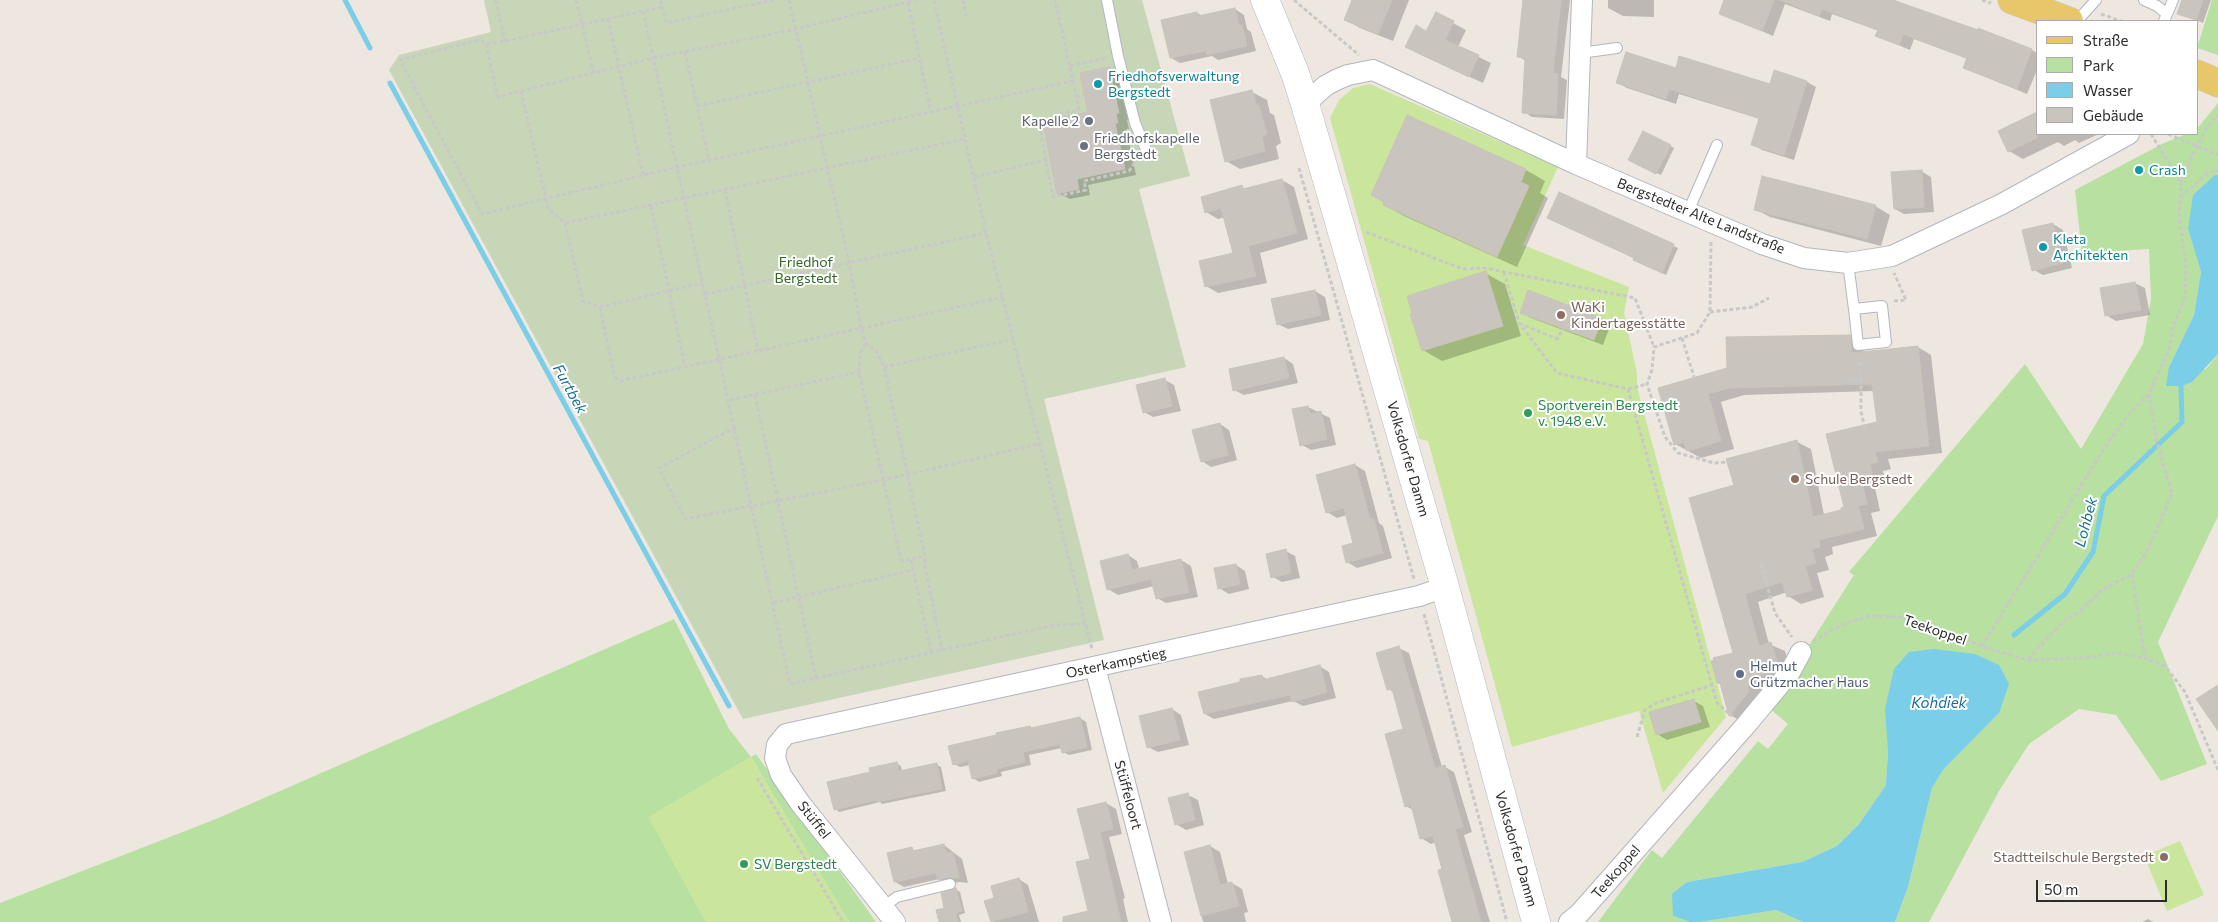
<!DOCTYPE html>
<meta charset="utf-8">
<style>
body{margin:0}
#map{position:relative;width:2218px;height:922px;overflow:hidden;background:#ede7e0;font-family:Commissioner,sans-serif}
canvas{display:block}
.legend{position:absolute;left:2036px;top:20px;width:162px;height:115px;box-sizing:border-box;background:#fff;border:1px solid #ababab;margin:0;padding:6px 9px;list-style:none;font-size:15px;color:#2c2c2c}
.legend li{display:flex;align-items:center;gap:10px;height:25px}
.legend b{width:25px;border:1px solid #ababab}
.scale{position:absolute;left:2036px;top:880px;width:131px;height:22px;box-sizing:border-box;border:2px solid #2c2c2c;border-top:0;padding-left:6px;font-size:15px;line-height:18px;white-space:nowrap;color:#2c2c2c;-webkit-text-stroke:4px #fff;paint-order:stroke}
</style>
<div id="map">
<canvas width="2218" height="922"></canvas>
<ul class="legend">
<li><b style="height:6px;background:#e8c76a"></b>Straße</li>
<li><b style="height:14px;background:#b8e0a0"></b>Park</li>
<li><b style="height:14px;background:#7acee8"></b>Wasser</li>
<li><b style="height:14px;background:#c9c5be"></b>Gebäude</li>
</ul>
<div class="scale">50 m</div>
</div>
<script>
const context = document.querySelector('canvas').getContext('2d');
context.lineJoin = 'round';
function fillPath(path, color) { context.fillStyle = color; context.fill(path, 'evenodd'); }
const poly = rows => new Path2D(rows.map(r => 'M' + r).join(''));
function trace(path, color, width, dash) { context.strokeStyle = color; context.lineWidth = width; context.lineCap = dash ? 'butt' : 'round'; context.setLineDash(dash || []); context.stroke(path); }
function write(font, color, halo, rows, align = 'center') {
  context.font = font + ' Commissioner,sans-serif'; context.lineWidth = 4; context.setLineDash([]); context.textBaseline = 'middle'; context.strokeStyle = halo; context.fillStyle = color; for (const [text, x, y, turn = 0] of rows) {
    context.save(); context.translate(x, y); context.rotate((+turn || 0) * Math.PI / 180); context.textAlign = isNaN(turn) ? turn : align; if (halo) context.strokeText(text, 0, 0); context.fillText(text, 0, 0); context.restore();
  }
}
fillPath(poly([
 [2212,0,2218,0,2218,55,2197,48],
 [2218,103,2218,175,2215,175,2188,229,2201,272,2194,315,2169,367,2206,369,2218,354,2218,516,2158,642,2207,764,2161,781,2116,715,2079,709,2029,744,1999,791,1929,922,1895,922,1908,887,1932,788,1943,770,1999,713,1888,751,1886,785,1859,824,1837,846,1802,862,1687,882,1673,916,1690,922,1598,922,1652,850,1662,858,1758,741,1768,749,1788,724,1769,708,1854,575,1849,572,2025,364,2081,449,2143,344,2151,299,2149,249,2082,253,2075,190,2162,144,2186,134,2197,134,2197,129],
 [674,619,729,729,751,757,756,754,876,922,849,922,751,757,649,817,706,922,0,922,0,903,216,819],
 [1776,910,1803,922,1700,922]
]), '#b8e0a0');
fillPath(poly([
 [484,0,1142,0,1190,176,1139,189,1186,367,1044,399,1104,640,743,719,389,70,399,55,491,32]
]), '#c8d6b8');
fillPath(poly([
 [1370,84,1558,167,1523,245,1629,287,1624,313,1637,373,1637,387,1726,717,1663,793,1639,711,1512,747,1428,441,1419,439,1330,118,1339,100,1353,88],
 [751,757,849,922,706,922,648,817],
 [2180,841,2204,895,2167,911,2144,856]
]), '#cae69d');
fillPath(poly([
 [2215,175,2218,175,2218,354,2192,382,2181,386,2166,386,2169,367,2194,315,2201,272,2188,229,2193,195],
 [1934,649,1975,654,1999,665,2009,684,1999,713,1943,770,1932,788,1908,887,1895,922,1803,922,1776,910,1700,922,1690,922,1673,916,1672,894,1687,882,1802,862,1837,846,1859,824,1886,785,1888,751,1885,709,1894,669,1909,652]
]), '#7acee8');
fillPath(poly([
 [1353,0,1409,0,1393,41,1360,28,1346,20],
 [1522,0,1570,0,1561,77,1567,80,1564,119,1532,117,1524,112,1526,61,1518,56,1524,3],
 [1608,0,1654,0,1654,17,1623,16,1608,8],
 [1725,0,1889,0,1978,31,1979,30,2032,50,2037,53,2037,70,2027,94,1964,68,1968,59,1914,39,1910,50,1877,36,1879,31,1832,14,1830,21,1785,4,1773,36,1720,13],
 [2183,0,2211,0,2203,23,2179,13],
 [1235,9,1244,15,1247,29,1251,32,1256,51,1218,60,1212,56,1180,63,1171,58,1197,13,1203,16],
 [1436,14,1466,30,1458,47,1491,63,1483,83,1419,54],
 [1109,68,1121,75,1130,119,1127,120,1129,129,1126,129,1136,175,1088,185,1090,195,1070,199,1058,193,1062,124,1090,113],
 [1677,69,1771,86,1807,82,1816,87,1794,160,1762,150,1752,144,1760,119,1679,94,1676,104,1627,88,1618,83],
 [1252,92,1267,100,1270,113,1274,115,1281,143,1276,146,1279,159,1240,169,1226,161],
 [1408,117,1526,170,1545,181,1540,193,1548,198,1517,267,1404,216,1384,205],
 [2037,134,2099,134,2079,143,2075,140,2064,146,2058,142,2023,159,2009,151],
 [1670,146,1674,148,1661,175,1634,162],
 [1921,171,1931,177,1934,212,1904,214,1895,209],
 [1282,180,1294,187,1308,239,1260,253,1267,283,1218,293,1206,286,1235,254,1225,217,1218,219,1206,212,1242,187,1247,190],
 [1560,194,1678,248,1666,275,1638,262],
 [1875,206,1890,215,1881,246,1770,217,1755,209],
 [2053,224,2063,230,2072,268,2043,275,2034,270],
 [1485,273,1505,284,1521,336,1442,361,1423,350],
 [2135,283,2145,288,2150,315,2116,321,2106,315,2101,289],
 [1315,291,1325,297,1330,320,1288,329,1278,324],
 [1521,312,1602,319,1611,324,1603,345,1531,318],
 [1850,336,1863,344,1864,353,1918,347,1931,355,1942,453,1888,459,1891,469,1883,471,1886,485,1875,488,1880,511,1871,513,1877,536,1832,547,1833,554,1825,557,1829,570,1817,573,1824,597,1801,604,1788,596,1787,592,1758,602,1769,644,1785,651,1792,675,1789,679,1764,686,1765,691,1743,722,1730,715,1722,685,1718,683,1734,653,1735,486,1797,442,1811,449,1824,515,1843,511,1878,423,1874,391,1744,395,1721,402,1734,449,1701,458,1675,444,1659,389],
 [1284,358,1293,364,1298,383,1244,395,1234,390],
 [1165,380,1174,385,1181,411,1153,417,1144,412],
 [1308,407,1330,418,1336,445,1311,450,1302,445],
 [1220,424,1229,430,1237,460,1211,467,1202,461],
 [1355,465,1365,471,1379,523,1383,526,1392,558,1357,568,1347,562,1355,544,1347,515,1337,518,1327,512],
 [1286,551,1295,556,1300,578,1282,582,1273,577],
 [1128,555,1137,561,1139,569,1181,560,1191,566,1198,597,1166,603,1157,598,1154,586,1118,595,1108,589],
 [1236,565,1245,571,1249,589,1229,594,1219,588],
 [1399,648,1409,653,1442,767,1445,767,1454,772,1472,832,1464,835,1490,922,1453,922,1436,842,1431,844,1421,838,1413,810,1406,806,1405,730,1394,693,1389,689],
 [1319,666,1329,672,1336,698,1303,706,1293,701,1214,719,1205,714,1200,693,1262,676,1268,680],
 [1694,701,1703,706,1710,727,1667,740,1657,734],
 [1172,709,1181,715,1189,745,1158,752,1148,747],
 [1080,718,1086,722,1092,750,1069,755,1063,752,1062,748,1029,755,1031,765,1001,772,1002,776,979,782,973,778,970,765,960,767,954,764,1030,727,1033,729],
 [896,763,901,766,902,772,936,764,941,767,946,791,882,804,880,802,839,812,835,809,872,772],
 [1188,795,1198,800,1204,825,1186,830,1176,824],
 [1106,803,1116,809,1122,834,1109,837,1125,898,1123,899,1128,922,1085,922,1090,911,1092,860],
 [944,845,962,859,968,883,959,882,948,885,939,879,904,887,895,882,912,849,918,852],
 [1210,846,1220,852,1228,884,1232,883,1242,889,1248,912,1244,913,1246,922,1203,922,1185,852],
 [1019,879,1028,885,1039,922,992,922,986,902,996,899],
 [955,889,960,892,965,913,959,915,961,922,940,922],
 [2148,919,2153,922,2142,922]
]), '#0003');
trace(poly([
 [345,0,370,48],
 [390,83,729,706],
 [2014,635,2065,594,2093,552,2104,496,2182,422,2181,386]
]), '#7acee8', 5);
const building = poly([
 [1352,0,1392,0,1378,34,1344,20,1352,0],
 [1523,0,1561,0,1553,73,1558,74,1556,115,1522,113,1525,58,1517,57,1523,0],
 [1724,0,1774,0,1762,31,1719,14,1724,0],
 [1780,0,1893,0,1978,30,1978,28,2032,49,2017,89,1963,68,1967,58,1903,34,1899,45,1875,36,1878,30,1822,9,1819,16,1780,0],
 [2182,0,2203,0,2196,20,2177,14,2182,0],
 [1235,8,1239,25,1242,25,1247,46,1207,55,1206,51,1170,58,1161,20,1197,12,1198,16,1235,8],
 [1436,12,1454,21,1445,40,1479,55,1469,77,1405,47,1416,25,1426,31,1436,12],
 [1626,52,1676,68,1679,56,1770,84,1774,70,1807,81,1784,155,1751,145,1759,118,1669,89,1666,99,1616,83,1626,52],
 [1109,67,1119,113,1116,114,1118,123,1115,123,1125,169,1077,179,1079,189,1057,194,1044,127,1061,123,1059,118,1088,112,1080,73,1109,67],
 [1252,90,1256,104,1259,106,1267,134,1262,137,1265,151,1225,162,1210,100,1252,90],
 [2037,112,2037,138,2008,152,1998,131,2037,112],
 [1407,115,1526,169,1521,182,1529,186,1497,257,1383,205,1384,202,1371,195,1407,115],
 [1643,131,1671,145,1656,174,1628,160,1643,131],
 [1922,170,1924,207,1894,209,1891,172,1922,170],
 [1762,176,1876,205,1867,239,1754,210,1762,176],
 [1282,179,1297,233,1248,246,1256,276,1205,287,1199,261,1233,253,1221,208,1205,213,1201,197,1242,185,1243,189,1282,179],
 [1559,192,1674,244,1662,273,1633,260,1634,258,1547,218,1559,192],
 [2053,223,2063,263,2032,271,2022,230,2053,223],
 [1486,271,1503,326,1422,351,1410,314,1412,313,1407,296,1486,271],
 [2135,282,2141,310,2105,316,2100,288,2135,282],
 [1315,290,1321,315,1277,325,1271,299,1315,290],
 [1528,290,1602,318,1594,340,1520,313,1528,290],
 [1850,335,1852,353,1918,346,1929,446,1875,452,1878,462,1870,464,1873,478,1862,481,1867,504,1858,506,1864,529,1819,540,1820,547,1812,549,1816,563,1805,566,1812,590,1787,597,1782,582,1745,594,1759,646,1771,642,1779,667,1775,672,1751,678,1752,683,1747,686,1749,691,1729,716,1720,683,1717,683,1711,661,1714,660,1713,658,1733,653,1689,498,1734,485,1726,459,1797,440,1813,517,1841,510,1841,508,1844,507,1826,434,1877,422,1872,384,1730,388,1708,394,1721,441,1687,451,1684,442,1674,445,1658,388,1727,368,1726,337,1850,335],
 [1284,357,1289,378,1233,391,1229,369,1284,357],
 [1165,378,1172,406,1143,413,1136,385,1165,378],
 [1308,406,1310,414,1321,411,1327,439,1300,446,1292,409,1308,406],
 [1220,423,1228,455,1201,462,1192,430,1220,423],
 [1355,464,1370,519,1374,519,1383,553,1346,563,1342,546,1353,543,1344,508,1326,513,1316,475,1355,464],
 [1286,549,1291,573,1271,578,1266,554,1286,549],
 [1128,554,1132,570,1181,559,1189,592,1156,599,1151,579,1107,590,1100,561,1128,554],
 [1236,564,1240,584,1218,589,1214,568,1236,564],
 [1399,646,1435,768,1445,765,1463,827,1455,829,1481,922,1452,922,1438,870,1442,869,1433,836,1420,839,1411,805,1405,807,1385,734,1403,729,1392,689,1387,690,1376,653,1399,646],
 [1320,665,1327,692,1292,702,1290,695,1204,714,1198,692,1240,682,1240,679,1262,675,1263,680,1320,665],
 [2218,685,2218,731,2196,699,2218,685],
 [1694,699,1701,722,1656,735,1649,712,1694,699],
 [1172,708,1180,740,1147,748,1139,716,1172,708],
 [1080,717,1087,747,1062,753,1060,744,1023,752,1025,762,996,769,997,773,972,779,968,761,953,765,948,746,996,735,996,733,1030,726,1031,728,1080,717],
 [897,762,899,771,937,763,942,789,877,802,876,800,834,810,827,782,870,772,869,768,897,762],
 [1188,793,1195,820,1175,825,1168,798,1188,793],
 [1106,802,1113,829,1100,832,1121,922,1063,922,1063,917,1088,911,1076,862,1090,859,1077,809,1106,802],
 [944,844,946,853,953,852,959,878,949,877,938,880,936,873,894,882,887,853,912,847,913,851,944,844],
 [1210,845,1220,885,1232,882,1239,906,1201,916,1184,852,1210,845],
 [1019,878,1028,912,991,922,984,901,994,898,991,886,1019,878],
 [956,888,962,911,956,913,958,922,939,922,936,910,944,908,941,893,956,888]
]);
fillPath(building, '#c9c5be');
trace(building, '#c9c3b9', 1);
const service = poly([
 [1107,0,1118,56,1135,123,1145,147],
 [2144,0,2157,6,2167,14],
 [2077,21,2096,0],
 [2164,21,2173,0],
 [1580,53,1617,48],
 [1688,212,1717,145],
 [1848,263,1850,278,1854,309,1858,345,1886,342,1882,306,1854,309],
 [883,907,897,897,950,884]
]);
const minor = poly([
 [1305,104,1325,86,1336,80,1348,75,1373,70,1576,164,1762,244,1804,258,1848,263,1892,256,2002,204,2129,134],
 [1576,164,1582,0],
 [1095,667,1161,922],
 [895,922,800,803,781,775,775,758,777,745,786,734,1419,596,1445,587],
 [1569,922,1579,914,1746,725,1790,672,1801,652]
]);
const secondary = poly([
 [1265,0,1295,73,1305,104,1445,587,1536,922]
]);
const primary = poly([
 [2012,0,2069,21],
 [2197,74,2218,83]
]);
trace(service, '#b3b6bf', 12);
trace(minor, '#b3b6bf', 22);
trace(secondary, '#b3b6bf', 29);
trace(primary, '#c8c8c8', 29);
trace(poly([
 [496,0,505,41],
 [576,0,594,74],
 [661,0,666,23,773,0],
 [789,0,849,262,861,328,866,344,876,351,884,367,925,556,925,566,942,650],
 [934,0,986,233,1092,649],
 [963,0,966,16],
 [1294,0,1359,55],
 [1982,0,1991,3],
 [908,2,931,113],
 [662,7,505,41,486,44,480,40,400,60,482,214,678,167,1073,81,1055,0],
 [643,11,790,684,1055,625,1085,624],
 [2101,14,2121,21],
 [608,19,643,175],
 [486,44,498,97,653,58,796,29,916,0],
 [685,52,709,160],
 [1070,66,1106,58],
 [1073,81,1079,110,1056,115,1057,121,1039,124,1053,197,1086,190,1084,181,1129,171,1138,157],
 [521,91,548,208,565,223,583,301,600,307,702,283],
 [1076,97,1085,95],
 [697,106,920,58],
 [2151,134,2181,183],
 [2168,134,2218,155],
 [1299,168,1414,579],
 [974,177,1050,159],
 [725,190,758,351],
 [2180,197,2209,172,2218,170],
 [651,206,685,367],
 [565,223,965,139],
 [1366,232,1463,269,1485,268,1635,298,1654,347],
 [1711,242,1710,312,1697,333,1654,347,1652,370,1647,384,1665,437,1678,453,1714,463,1731,462],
 [1504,272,1519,323,1557,373,1628,389,1717,703,1732,716],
 [705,294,986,233],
 [1894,301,1906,300,1894,273],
 [600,307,614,376,620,381,1003,297],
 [1710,312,1752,307,1769,298],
 [1519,323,1557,339,1563,329],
 [1682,338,1694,377],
 [866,344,860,353,859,372,901,560,904,561,925,556],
 [884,367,1014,339],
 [1861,379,1861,411,1865,429],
 [1848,381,1861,379,1859,358],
 [1628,389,1647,384],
 [755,395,816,678],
 [730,400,859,372],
 [736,427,659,468,685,519,883,480,1039,444],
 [911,560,931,652],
 [1761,564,1775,613,1792,637],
 [2132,574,2145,658],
 [773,603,913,570],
 [1424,614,1507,922],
 [1813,641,1845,623,1869,616,1902,617,1934,627,1982,646,2027,660,2084,658,2117,653,2145,658,2165,666,2185,692,2218,770],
 [1982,646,2107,444,2129,414,2149,394,2170,346,2173,327,2185,297,2186,263,2179,217,2181,184,2197,145,2208,126,2218,115],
 [2028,659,2065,620,2078,613,2102,590,2132,574,2147,551,2172,494,2157,442,2149,394],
 [1637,737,1645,710,1656,703,1712,685],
 [757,778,843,922]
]), '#c8c8c8', 3, [4, 2.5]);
trace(service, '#fff', 10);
trace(minor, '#fff', 20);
trace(secondary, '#fff', 28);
trace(primary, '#e8c76a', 28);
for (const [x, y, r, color] of [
 [1098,84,5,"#0f9aa8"],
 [1089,121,5,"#6b7280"],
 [1084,146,5,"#6b7280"],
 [2139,170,5,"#0f9aa8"],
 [2043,247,5,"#0f9aa8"],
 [1561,315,5,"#8d6e63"],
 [1528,413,5,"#2e9e5b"],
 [1795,479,5,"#8d6e63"],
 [1740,674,5,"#5c6f8a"],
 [2164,857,5,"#8d6e63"],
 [744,864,5,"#2e9e5b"]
]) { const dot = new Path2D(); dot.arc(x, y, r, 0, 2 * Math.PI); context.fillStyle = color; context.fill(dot); trace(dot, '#fff', 2); }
write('14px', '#0d838f', '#fff', [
 ["Friedhofsverwaltung",1108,76],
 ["Bergstedt",1108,92],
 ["Crash",2149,170],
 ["Kleta",2053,239],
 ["Architekten",2053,255]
], 'left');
write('14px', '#5b616d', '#fff', [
 ["Kapelle 2",1079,121],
 ["Friedhofskapelle",1094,138,"left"],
 ["Bergstedt",1094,154,"left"]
], 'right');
write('14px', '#2c2c2c', '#fff', [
 ["Bergstedter Alte Landstraße",1701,216,22],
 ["Volksdorfer Damm",1408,459,74],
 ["Teekoppel",1935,630,19],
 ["Osterkampstieg",1116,663,-12],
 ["Stüffeloort",1128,795,75],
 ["Stüffel",814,820,52],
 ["Volksdorfer Damm",1516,849,74],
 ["Teekoppel",1616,872,-49]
]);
write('14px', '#316620', '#fff', [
 ["Friedhof",806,262],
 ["Bergstedt",806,278]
]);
write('14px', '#785e54', '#fff', [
 ["WaKi",1571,307],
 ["Kindertagesstätte",1571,323],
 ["Schule Bergstedt",1805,479],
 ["Stadtteilschule Bergstedt",2154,857,"right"]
], 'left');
write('14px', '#27864d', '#fff', [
 ["Sportverein Bergstedt",1538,405],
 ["v. 1948 e.V.",1538,421],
 ["SV Bergstedt",754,864]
], 'left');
write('14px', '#4e5e75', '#fff', [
 ["Helmut",1750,666],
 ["Grützmacher Haus",1750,682]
], 'left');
write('italic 15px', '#166f97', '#fff', [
 ["Furtbek",570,389,61],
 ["Lohbek",2086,522,-75],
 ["Kohdiek",1939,703]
]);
</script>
